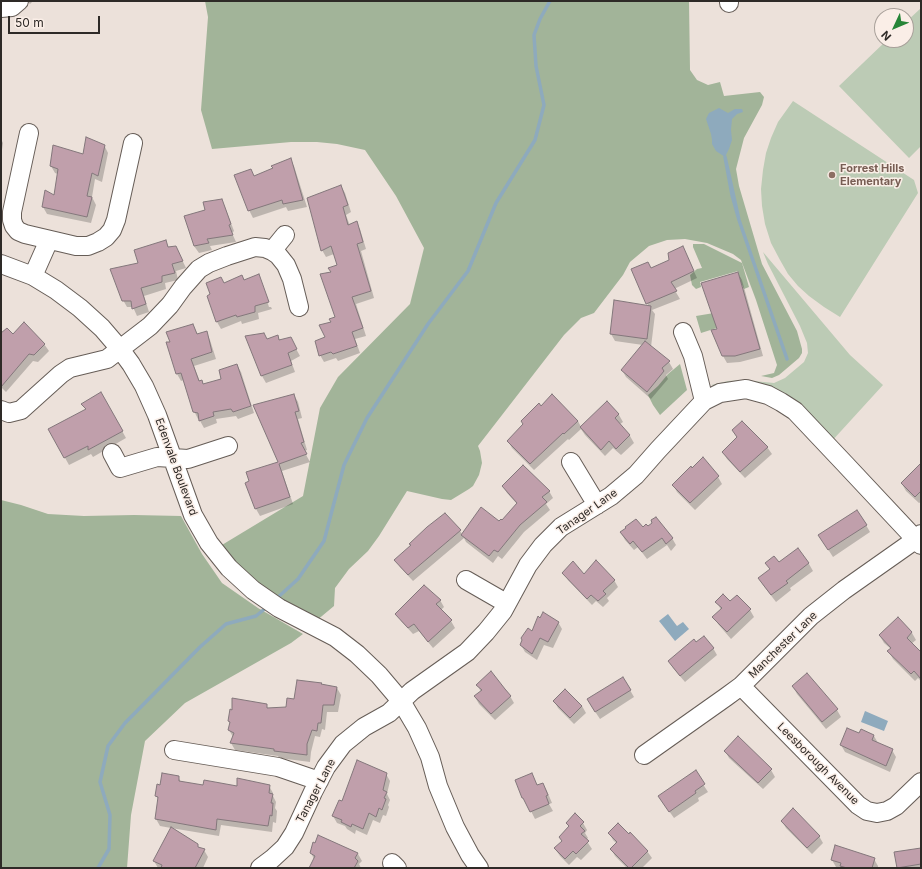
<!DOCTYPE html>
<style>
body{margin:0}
#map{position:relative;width:922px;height:869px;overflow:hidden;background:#ece1da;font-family:Inter,sans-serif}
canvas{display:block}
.frame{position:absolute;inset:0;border:2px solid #2e2a27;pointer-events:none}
.north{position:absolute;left:874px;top:8px;width:40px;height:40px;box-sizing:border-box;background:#faeee7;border:1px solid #a8a09a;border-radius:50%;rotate:226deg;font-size:11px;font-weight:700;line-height:16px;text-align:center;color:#2e2a27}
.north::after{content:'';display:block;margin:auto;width:14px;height:18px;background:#268537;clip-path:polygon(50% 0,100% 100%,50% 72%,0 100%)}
.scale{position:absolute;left:8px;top:16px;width:92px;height:18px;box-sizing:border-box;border:2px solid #2e2a27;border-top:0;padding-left:5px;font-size:12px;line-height:14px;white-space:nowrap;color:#2e2a27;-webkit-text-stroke:3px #faeee7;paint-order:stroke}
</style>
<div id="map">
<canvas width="922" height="869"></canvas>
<div class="frame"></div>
<div class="north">N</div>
<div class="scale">50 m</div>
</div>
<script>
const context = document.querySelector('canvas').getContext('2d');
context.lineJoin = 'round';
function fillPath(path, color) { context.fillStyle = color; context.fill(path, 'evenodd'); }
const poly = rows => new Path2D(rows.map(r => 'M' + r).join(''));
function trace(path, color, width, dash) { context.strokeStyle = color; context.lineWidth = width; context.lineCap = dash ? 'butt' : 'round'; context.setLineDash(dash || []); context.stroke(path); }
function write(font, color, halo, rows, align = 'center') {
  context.font = font + ' Inter,sans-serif'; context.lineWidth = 3; context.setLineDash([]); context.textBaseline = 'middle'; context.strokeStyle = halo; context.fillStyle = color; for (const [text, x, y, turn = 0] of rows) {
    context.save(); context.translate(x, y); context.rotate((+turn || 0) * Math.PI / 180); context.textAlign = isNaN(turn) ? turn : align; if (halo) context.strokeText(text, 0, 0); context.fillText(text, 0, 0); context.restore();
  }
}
fillPath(poly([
 [921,8,921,146,909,158,839,86,887,40,906,40,906,22],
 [793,101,914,180,918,193,840,317,824,307,809,296,798,286,788,274,780,260,771,243,765,224,762,206,761,189,763,170,766,153,771,138,778,122],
 [763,252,850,355,883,385,831,442,793,402,711,385,728,381,743,380,774,383,785,378,804,362,808,353,807,343,800,326,768,264]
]), '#bccbb5');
fillPath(poly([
 [205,1,689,1,690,70,697,80,708,85,720,82,724,96,760,92,764,97,762,105,744,138,736,169,739,186,762,264,797,331,802,349,802,353,799,358,779,375,772,378,761,376,774,373,777,365,756,300,741,260,733,254,707,243,685,239,667,240,649,246,630,262,623,275,594,313,581,318,564,335,478,446,480,451,482,463,479,475,473,486,469,489,451,500,442,499,407,491,379,536,368,551,349,569,335,588,334,606,316,621,207,554,303,496,320,408,338,377,410,304,424,248,396,196,365,150,337,144,317,142,291,142,212,149,201,110,208,17],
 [693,244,704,244,742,263,749,287,744,289,741,283,738,271,700,282,701,287,696,289,692,285,690,275,697,269,702,268,693,247],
 [720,312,723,326,701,333,696,316],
 [680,364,687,390,660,415,653,405,648,395,658,386,668,374],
 [1,500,21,505,48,514,84,516,134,515,181,516,202,554,222,583,258,608,303,634,291,643,185,703,145,741,131,815,127,868,1,868,2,854,1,834]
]), '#a2b499');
fillPath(poly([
 [719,108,728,113,735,109,742,109,743,112,737,114,732,119,731,130,732,140,729,149,725,157,716,151,712,144,712,140,711,134,706,119,709,113],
 [668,614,677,626,683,622,689,629,675,641,659,621],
 [865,711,888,721,884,731,861,722]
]), '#8eaabd');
fillPath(poly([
 [27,1,33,1,30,4],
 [1,139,3,143,1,157],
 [104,145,108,153,102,182,95,179,92,197,96,205,91,223,47,214,43,207,54,196,58,174,55,173,51,166,54,147,83,155],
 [290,159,294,166,307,207,288,211,286,207,253,218,249,210,254,177,274,169],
 [341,186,345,193,351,212,346,215,350,226,356,223,360,229,366,249,361,251,374,298,356,304,366,336,355,339,360,353,338,361,336,358,324,362,320,355,333,323,336,318,332,272,338,266,334,254,326,257,322,250],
 [221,200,225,207,234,231,232,233,236,242,210,246,212,250,199,253,194,246,185,217,206,211],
 [165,241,169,248,176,247,186,268,176,271,178,280,165,283,166,289,144,296,149,312,137,316,133,307,127,307,123,300,140,264],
 [686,254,697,278,674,289,680,299,652,310,655,314,651,347,669,362,673,369,666,375,668,379,651,399,626,377,622,370,643,345,615,341,611,334,649,307,632,270,651,269],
 [738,273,742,280,763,356,740,362,727,363,723,356,718,329],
 [242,276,245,281,259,276,262,282,261,282,269,307,271,307,272,309,258,313,259,319,242,324,241,321,221,329,217,322,224,284],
 [193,325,198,335,206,332,210,340,216,359,194,366,200,382,203,385,223,379,237,365,241,372,254,413,238,419,236,416,216,419,217,423,204,428,199,419,198,419,194,411,184,380,181,381,177,374,168,343,171,343],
 [1,335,13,335,44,344,49,351,38,362,33,361,6,392,1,387],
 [278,336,280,341,294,345,300,356,291,361,295,372,266,383,262,376,246,337,268,340],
 [101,393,126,438,93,457,91,454,69,465,49,429,86,410,82,404],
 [294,395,298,402,302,418,298,419,307,450,304,451,310,462,282,471,293,504,260,516,256,509,246,483,279,462],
 [552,396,578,421,581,427,607,403,619,415,623,422,620,424,630,436,634,443,621,455,613,448,605,456,585,435,581,429,569,440,568,439,534,470,512,448,508,441],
 [733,430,767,447,772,454,745,478,727,459,723,452,737,438],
 [703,459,718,477,722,484,695,510,677,492,673,485,692,470],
 [921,465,921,502,919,503,906,491,902,484],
 [503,486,549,491,553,498,546,504,550,510,524,532,502,559,498,556,493,563,466,542,464,538,413,581,400,567,396,560,460,531,462,534,500,523,502,521,517,504,507,493],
 [866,525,870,532,833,557,824,543],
 [643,528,672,538,676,545,671,551,667,545,647,559,638,547,634,550,625,540,621,533],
 [798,550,809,564,813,571,790,588,791,590,776,602,763,585,759,578],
 [564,573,614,580,618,587,607,598,609,601,603,607,596,601,592,605,568,580],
 [440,600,444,607,441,610,451,621,455,628,433,648,419,631,413,634,401,621,397,614],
 [717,602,730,603,750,610,754,617,731,639,718,624,714,617,721,610],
 [898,618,912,633,916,640,911,644,921,653,921,681,918,678,915,681,893,659,889,652,891,649,884,643,880,636],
 [558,622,562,629,553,648,544,645,537,660,525,652,521,645],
 [696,644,713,648,717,655,685,682,673,668,669,661],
 [623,678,634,697,600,719,592,707],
 [478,686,510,696,514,703,495,720,479,704,475,697,481,692],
 [793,687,837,710,841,717,826,729,797,694],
 [337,688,341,695,338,712,327,712,325,730,322,729,320,737,315,736,311,752,310,762,279,758,278,756,235,750,231,743,233,737,229,730,230,724,229,721,266,705,268,709,287,708,295,700],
 [554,701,582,706,586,713,574,724,558,708],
 [860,735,874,736,878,743,892,750,896,757,890,772,845,752,841,745],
 [725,751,771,770,775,777,763,789,729,758],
 [695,772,708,792,698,798,699,801,674,818,659,797],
 [386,774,390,781,387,794,390,800,388,805,389,807,386,816,383,815,380,823,373,820,367,835,356,830,355,834,347,829,345,826,337,823,333,816,343,802],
 [531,774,538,786,543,784,547,791,552,803,549,804,553,811,535,819,528,805],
 [178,777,181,782,204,786,238,787,269,786,273,793,273,796,276,802,275,808,277,811,276,823,273,822,272,832,221,825,219,836,171,828,197,845,199,848,204,850,208,857,203,868,158,868,154,861,171,828,160,826,156,819,159,800,156,796,160,786],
 [575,815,583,823,587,830,585,833,588,838,586,840,592,849,581,860,577,857,569,865,560,856,555,849,562,842,560,837,569,828,567,823],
 [782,821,819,836,823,843,812,854,786,828],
 [609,833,647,851,652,858,642,868,627,868,615,856,611,849,617,844,613,840],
 [319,836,358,854,362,861,359,864,361,868,310,868,314,859,311,853,316,845],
 [921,849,921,868,898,868,898,867],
 [874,859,878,866,878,868,839,868,836,867,832,860]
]), '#0003');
trace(poly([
 [725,157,739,220,787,359,739,220,732,195,725,157],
 [276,599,298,579,324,541,344,465,367,418,428,324,468,271,496,203,535,140,544,105,536,66,534,35,540,19,550,1],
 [98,868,109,849,110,815,100,782,108,746,125,723,200,647,226,624,256,616,267,607]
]), '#8eaabd', 3.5);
const building = poly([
 [86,137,105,145,98,176,92,173,87,196,92,197,87,217,42,207,45,190,54,195,58,169,50,166,53,145,83,154,86,137],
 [291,158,303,200,283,204,282,200,248,211,234,175,251,169,254,176,273,168,271,166,291,158],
 [341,185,348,205,343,207,348,225,357,221,363,242,357,244,371,291,352,297,363,328,352,332,357,346,333,354,331,352,319,356,315,341,325,337,319,325,331,322,329,319,335,317,320,274,331,272,328,268,337,265,331,246,321,251,307,198,341,185],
 [222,199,231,224,229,225,233,235,207,239,209,243,194,246,184,216,205,210,203,202,222,199],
 [166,240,168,247,176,246,183,261,172,264,175,273,162,276,162,282,141,288,146,304,132,309,131,301,122,301,110,269,138,263,134,250,166,240],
 [683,246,694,271,671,282,677,291,646,304,631,269,648,262,651,268,669,260,668,253,683,246],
 [738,272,760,349,735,356,722,356,711,330,717,329,701,283,738,272],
 [259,274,269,302,255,306,255,312,237,317,236,315,216,322,207,296,210,294,206,283,221,277,224,283,242,275,244,280,259,274],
 [614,300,651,306,647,339,610,334,614,300],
 [24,322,45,344,34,355,29,354,1,387,1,333,7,328,13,334,24,322],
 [193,324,197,334,207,331,212,352,191,359,199,381,202,380,203,384,221,379,219,370,237,364,251,406,233,412,231,409,213,412,214,416,199,421,198,413,193,412,181,373,176,374,166,342,170,342,166,332,193,324],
 [264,333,267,339,278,335,279,340,291,337,297,349,288,353,292,365,261,376,245,336,264,333],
 [645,341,670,361,662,368,664,371,647,392,621,370,645,341],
 [101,392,123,431,88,450,88,446,64,458,48,429,86,409,81,404,101,392],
 [294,394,299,411,295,412,304,442,301,443,307,454,279,464,290,497,255,509,245,483,249,481,246,472,278,462,253,405,294,394],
 [552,394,578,421,564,434,563,433,530,464,507,441,523,424,521,421,539,403,541,406,552,394],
 [607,401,619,414,615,418,630,435,616,449,609,441,601,450,580,427,607,401],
 [742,421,768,447,740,472,722,452,737,437,732,430,742,421],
 [703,457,719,476,690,503,672,485,691,466,692,468,703,457],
 [921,463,921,491,915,497,901,483,921,463],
 [523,465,550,491,542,497,547,502,520,525,498,552,494,550,489,556,461,535,481,507,499,521,501,519,502,520,517,503,502,486,523,465],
 [857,510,867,525,828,550,818,535,857,510],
 [445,513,461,530,408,575,394,560,411,545,409,544,427,527,445,513],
 [656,517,673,538,666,544,662,538,642,552,633,541,630,544,620,532,626,528,625,527,636,519,643,527,646,524,648,526,652,523,651,520,656,517],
 [798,548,809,563,786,581,788,583,771,595,758,578,770,569,765,563,774,556,779,562,798,548],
 [596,560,615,580,603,591,606,594,598,601,591,595,587,599,562,573,573,561,584,574,596,560],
 [424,585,441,600,436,604,452,620,428,642,414,624,408,628,395,614,424,585],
 [723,594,730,601,737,595,751,609,727,632,712,617,722,608,715,602,723,594],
 [543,612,559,622,548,642,540,638,532,654,520,645,522,640,521,638,528,628,532,631,538,616,540,618,543,612],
 [898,617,912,632,907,638,921,652,921,679,914,671,911,674,887,651,891,648,879,635,898,617],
 [704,636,714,648,680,676,668,661,694,639,696,642,704,636],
 [491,671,505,689,511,696,491,714,474,696,482,690,476,685,491,671],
 [807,673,838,709,822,722,792,686,807,673],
 [623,677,631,690,595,712,587,699,623,677],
 [297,680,322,683,321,684,337,687,334,705,323,705,321,723,318,723,317,731,312,730,307,744,307,755,274,751,274,749,230,743,234,733,228,730,230,722,228,721,230,709,232,710,232,698,267,704,267,708,286,707,287,698,294,699,297,680],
 [565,689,582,706,570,718,553,701,565,689],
 [847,728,859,733,861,729,874,735,872,740,893,749,886,766,840,745,847,728],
 [738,736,772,769,758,783,724,751,738,736],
 [357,760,387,773,383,790,387,792,384,798,386,799,382,810,379,808,376,817,369,813,363,829,352,824,351,827,341,822,342,820,332,816,339,800,342,801,357,760],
 [696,770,705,784,695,791,696,793,669,812,658,796,696,770],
 [162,773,179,776,179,781,203,785,204,780,237,786,237,778,270,785,269,793,273,794,271,803,273,803,272,816,270,815,268,826,217,819,216,830,155,819,158,797,155,796,157,784,160,785,162,773],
 [532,773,537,785,543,783,548,795,546,796,549,804,530,812,523,798,522,798,515,780,532,773],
 [793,808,820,836,807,848,781,821,793,808],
 [575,813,584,822,580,826,585,831,581,834,589,841,576,854,573,851,565,859,554,848,562,841,559,837,569,826,566,823,575,813],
 [618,823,629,834,630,832,648,851,631,868,629,868,610,849,617,842,608,833,618,823],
 [171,827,198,844,198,847,205,849,195,868,161,868,162,865,153,861,171,827],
 [318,835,358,853,355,858,358,861,354,868,309,868,315,856,310,853,313,842,315,843,318,835],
 [835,845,875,858,872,868,847,868,840,866,841,863,831,860,835,845],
 [921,848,921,864,897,868,894,852,921,848]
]);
fillPath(building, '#c09fab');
trace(building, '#83777b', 1);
const minor = poly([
 [729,3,729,1],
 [1,8,12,7,19,1],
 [29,133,12,212,12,220,14,226,18,231,25,234,76,246,88,246,98,242,106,237,112,230,116,220,133,143],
 [272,251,285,235],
 [1,264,33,276,56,290,80,308,102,328,120,349,131,364,144,386,157,415,193,515,209,543,229,568,253,590,279,608,335,637,357,654,379,675,401,701,417,728,430,757,438,786,455,827,470,855,479,868],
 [33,276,49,240],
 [683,332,693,356,704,401],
 [1,410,9,413,21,410,61,374,70,368,107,359,150,326,170,305,183,287,199,269,209,263,227,256,255,247,265,248,272,251,278,255,286,265,292,279,299,307],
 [112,453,120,468,157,457,188,459,228,446],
 [571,462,597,505],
 [466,580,506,603],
 [741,686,858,805,867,811,877,813,887,811,896,806,921,782],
 [174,750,278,767,319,781],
 [644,755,726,697,741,686,811,616,844,590,915,540,921,534],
 [392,863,397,868],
 [260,868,272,859,285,847,294,833,313,792,326,767,343,744,364,727,389,713,412,691,467,652,486,632,503,611,528,565,543,545,561,527,611,496,636,475,658,450,704,401,720,393,746,389,768,395,781,402,795,411,846,465,921,545]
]);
trace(minor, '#665d57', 20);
trace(minor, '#fff', 18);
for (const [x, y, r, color] of [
 [832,175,4,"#8d6e63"]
]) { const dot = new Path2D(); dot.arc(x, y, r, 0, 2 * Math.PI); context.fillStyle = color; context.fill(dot); trace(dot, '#faeee7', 1.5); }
write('bold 11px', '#785e54', '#faeee7', [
 ["Forrest Hills",840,169],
 ["Elementary",840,182]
], 'left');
write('11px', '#2e2a27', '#faeee7', [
 ["Edenvale Boulevard",176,467,70],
 ["Tanager Lane",587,512,-35],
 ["Manchester Lane",783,645,-44],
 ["Leesborough Avenue",818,764,45],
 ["Tanager Lane",316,791,-62]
]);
</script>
